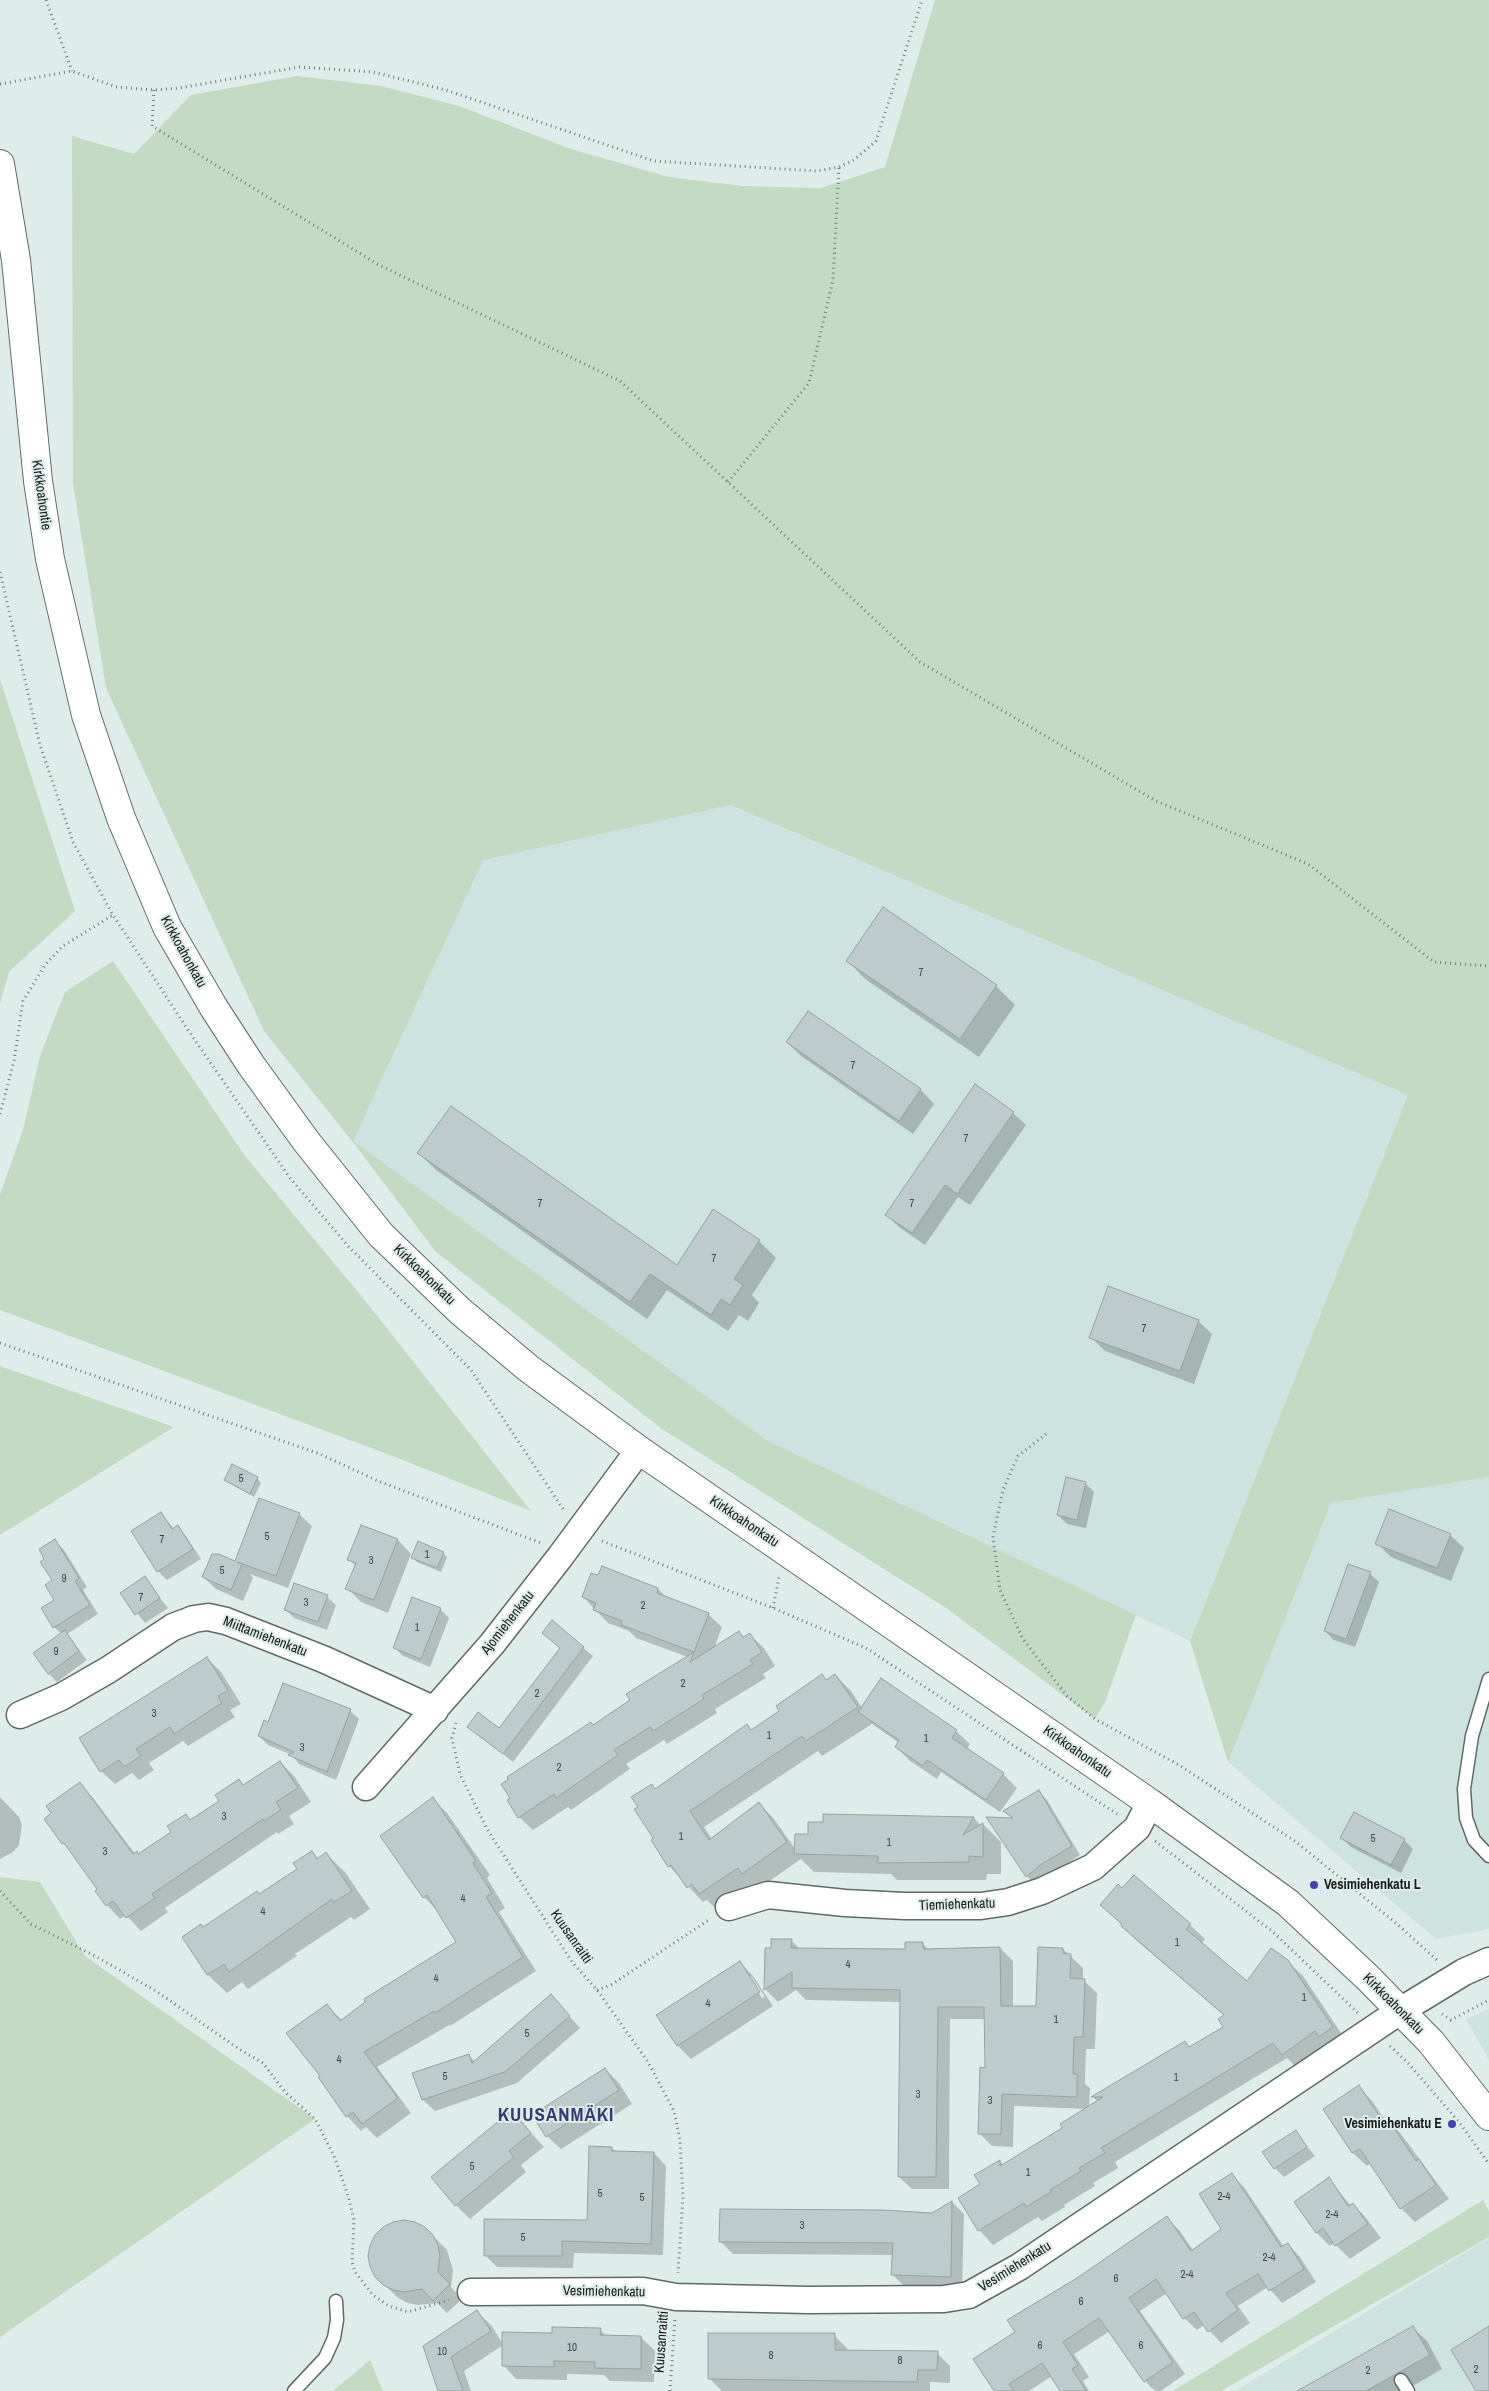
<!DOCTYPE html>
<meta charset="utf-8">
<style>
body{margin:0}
canvas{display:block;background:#dfedea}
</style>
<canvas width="1489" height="2391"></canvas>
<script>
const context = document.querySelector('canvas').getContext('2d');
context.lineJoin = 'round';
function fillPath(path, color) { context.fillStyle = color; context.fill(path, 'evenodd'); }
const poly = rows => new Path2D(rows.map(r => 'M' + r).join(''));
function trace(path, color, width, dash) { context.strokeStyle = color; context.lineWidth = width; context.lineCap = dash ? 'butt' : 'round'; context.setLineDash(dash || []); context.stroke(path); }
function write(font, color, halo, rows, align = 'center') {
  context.font = font + ' "Archivo Narrow",sans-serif'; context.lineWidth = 4; context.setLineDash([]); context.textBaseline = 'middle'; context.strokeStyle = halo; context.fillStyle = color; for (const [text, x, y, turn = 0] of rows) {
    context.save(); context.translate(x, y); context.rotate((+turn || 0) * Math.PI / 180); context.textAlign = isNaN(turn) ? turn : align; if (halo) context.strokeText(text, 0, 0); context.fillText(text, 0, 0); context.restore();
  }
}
fillPath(poly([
 [729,805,1408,1095,1190,1641,768,1441,352,1141,483,859],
 [1489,1477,1489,1929,1436,1939,1228,1762,1331,1503],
 [1489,2009,1489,2060,1466,2019],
 [1489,2238,1489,2391,1235,2391]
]), '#cde3df');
fillPath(poly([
 [935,0,1489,0,1489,1477,1331,1503,1228,1762,1190,1641,1408,1095,730,805,483,860,353,1141,768,1441,1136,1615,1105,1702,1095,1719,946,1608,662,1429,436,1252,352,1141,264,1031,106,688,73,484,72,136,134,154,191,95,297,76,381,86,459,106,571,149,669,177,742,186,821,188,885,167],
 [0,679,75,911,9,972,0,1003],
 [113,961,245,1156,367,1303,531,1511,390,1455,0,1310,0,1194,23,1130,40,1056,65,992],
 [0,1366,174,1427,0,1535],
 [0,1877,40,1882,85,1956,315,2119,0,2337],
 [1483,2200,1489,2211,1489,2237,1221,2391,1173,2391],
 [370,2360,383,2391,333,2391]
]), '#c2dbc2');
fillPath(poly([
 [883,909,996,986,1015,1005,979,1057,865,979,847,960],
 [808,1012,921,1090,934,1104,913,1134,801,1056,787,1042],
 [976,1086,1013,1113,1026,1125,970,1205,958,1197,925,1245,899,1227,887,1215],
 [419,1153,677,1266,759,1241,776,1258,752,1295,759,1303,748,1321,739,1315,728,1331,667,1290,647,1319,436,1170],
 [1198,1321,1212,1334,1194,1384,1105,1351,1091,1337],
 [257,1478,261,1483,254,1497,225,1480],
 [1085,1483,1094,1492,1086,1528,1067,1524,1058,1515],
 [260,1499,299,1514,312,1526,288,1588,250,1574,253,1578,243,1601,216,1589,203,1577,236,1563],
 [161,1513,174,1529,178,1527,186,1536,201,1559,167,1580,158,1571],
 [362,1526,398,1540,411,1554,388,1613,361,1602,347,1588,356,1566,349,1559],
 [1450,1535,1464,1548,1451,1581,1391,1557,1377,1543],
 [55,1541,64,1550,87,1587,83,1590,98,1614,67,1634,87,1660,57,1682,48,1673,62,1634,54,1627,56,1600,53,1581,46,1559],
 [443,1553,447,1557,441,1572,417,1562,413,1558],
 [1370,1574,1379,1582,1355,1647,1334,1640,1325,1631],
 [144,1578,168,1608,145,1623,122,1594],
 [658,1589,666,1597,708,1614,722,1627,714,1649,739,1633,745,1638,750,1635,764,1648,775,1666,763,1674,766,1678,715,1709,717,1713,667,1744,664,1740,626,1764,630,1769,571,1810,568,1807,533,1830,519,1817,594,1726,688,1657,636,1638,629,1631,608,1623,583,1597],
 [327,1597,336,1605,327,1630,294,1618,285,1609],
 [440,1609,449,1618,430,1667,403,1656,394,1647],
 [552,1622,593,1656,513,1762,469,1727,499,1729,561,1649,544,1633],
 [207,1658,221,1672,241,1704,230,1710,235,1717,188,1746,183,1741,149,1763,154,1770,139,1780,132,1773,115,1784,101,1771],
 [835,1675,851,1691,862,1708,956,1731,970,1744,967,1749,1003,1774,1017,1788,1000,1812,941,1772,937,1779,910,1761,896,1747,899,1743,872,1724,822,1756,818,1751,704,1827,712,1839,759,1803,774,1819,796,1850,809,1835,824,1823,824,1816,974,1818,981,1826,983,1824,1001,1842,1001,1874,987,1874,986,1880,897,1880,891,1874,814,1872,801,1859,758,1889,754,1884,716,1909,707,1900,703,1902,669,1866,656,1790,752,1731],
 [284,1684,350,1711,359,1719,336,1780,299,1764,292,1755,268,1745,259,1736,269,1723],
 [280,1762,294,1776,311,1802,289,1816,294,1824,278,1834,277,1832,165,1908,168,1912,141,1931,126,1915,120,1919,107,1905,99,1890,74,1854,46,1819,79,1784,93,1798,135,1854,139,1855,173,1833,186,1815,191,1820,221,1801,239,1780,244,1786],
 [1038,1791,1047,1800,1080,1855,1035,1885,1027,1876,1013,1819,1005,1811],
 [0,1797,19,1817,22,1825,19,1845,13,1852,0,1859],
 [433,1799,447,1813,490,1875,487,1878,505,1908,499,1912,536,1971,450,2026,449,2025,377,2067,411,2113,377,2138,366,2127,361,2131,347,2116,327,2006,342,2020,458,1942,438,1911,424,1897],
 [1342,1838,1404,1840,1413,1849,1401,1873,1351,1847],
 [312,1852,319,1859,326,1854,345,1872,370,1909,354,1920,351,1917,295,1954,297,1956,248,1989,242,1982,227,1993,208,1975,183,1938,260,1896,299,1869],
 [1134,1876,1190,1925,1205,1939,1201,1944,1247,1983,1287,1961,1303,1976,1347,2042,1298,2069,1287,2058,1115,2162,1118,2168,1093,2183,1095,2186,1064,2205,1065,2207,1042,2221,1038,2217,993,2245,979,2230,981,2185,976,2176,1000,2161,1004,2165,1064,2129,1087,2109,1014,2106,1013,2147,992,2146,979,2133,986,2069,986,2019,950,2019,949,2189,912,2189,899,2177,901,2002,806,2000,796,1990,778,2002,765,1989,772,1949,791,1940,800,1949,906,1950,922,1943,929,1950,1000,1948,1013,1961,1013,2008,1038,2008,1063,1949,1083,1968,1083,1980,1097,1993,1095,2049,1086,2049,1085,2084,1090,2088,1089,2107,1098,2102,1093,2097,1185,2043,1190,2048,1225,2027,1225,2016,1137,1941,1102,1905,1123,1890],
 [740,1962,753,1976,773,2006,691,2059,678,2046],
 [748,1976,751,1976,765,1997,762,1998],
 [562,2008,580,2028,517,2083,435,2111,423,2100,414,2073,469,2055,475,2062],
 [605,2069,619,2083,632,2104,561,2149,547,2136],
 [1359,2087,1372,2101,1386,2121,1388,2120,1401,2134,1449,2199,1415,2222,1401,2208,1371,2163,1367,2166,1353,2153,1325,2109],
 [512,2112,544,2147,521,2165,526,2172,470,2219,456,2205],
 [1295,2131,1315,2156,1284,2177,1275,2168],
 [612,2148,616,2152,654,2153,666,2166,663,2255,574,2253,573,2268,497,2267,485,2255,589,2221],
 [1232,2175,1244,2187,1284,2247,1288,2244,1300,2257,1316,2282,1282,2303,1268,2287,1238,2306,1250,2323,1221,2343,1204,2325,1197,2330,1184,2318,1167,2293,1140,2311,1185,2374,1161,2391,1155,2391,1145,2381,1110,2331,1074,2354,1089,2377,1083,2381,1089,2391,1061,2391,1052,2376,1029,2391,996,2391,1017,2333,1077,2279,1167,2218,1179,2230,1193,2250,1223,2229],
 [1329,2179,1351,2206,1353,2204,1366,2218,1381,2238,1350,2259,1334,2243,1330,2246,1316,2232],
 [952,2202,964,2214,962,2289,905,2287,893,2275,893,2255,733,2254,721,2242,933,2214],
 [425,2228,447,2250,453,2270,451,2287,462,2299,447,2313,437,2303,418,2305,408,2303,398,2298,376,2276],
 [477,2312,491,2325,503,2344,600,2330,607,2336,641,2337,655,2351,654,2382,610,2381,604,2375,567,2374,567,2380,516,2379,503,2365,503,2345,464,2371,471,2391,439,2391,424,2347],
 [1413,2328,1427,2341,1442,2369,1404,2391,1309,2391],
 [834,2335,847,2348,847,2351,937,2353,950,2366,950,2383,930,2382,930,2391,722,2391,710,2379]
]), '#0003');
const building = poly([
 [883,907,997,985,960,1039,846,961,883,907],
 [808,1011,921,1089,899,1121,786,1042,808,1011],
 [975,1084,1014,1112,957,1194,945,1185,912,1233,885,1215,975,1084],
 [451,1106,677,1265,713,1209,760,1240,734,1279,743,1285,730,1305,721,1299,711,1315,650,1274,630,1302,417,1153,451,1106],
 [1108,1286,1199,1320,1180,1371,1089,1338,1108,1286],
 [232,1464,258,1477,250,1494,224,1480,232,1464],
 [1066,1477,1086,1482,1077,1520,1057,1515,1066,1477],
 [259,1498,300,1513,276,1576,237,1562,242,1564,231,1590,202,1577,212,1554,219,1554,235,1561,259,1498],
 [1389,1509,1451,1534,1437,1568,1375,1544,1389,1509],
 [161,1512,172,1529,178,1525,193,1549,157,1572,131,1531,161,1512],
 [361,1525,398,1539,374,1600,345,1589,356,1563,347,1560,361,1525],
 [55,1539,79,1578,75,1581,90,1605,53,1628,41,1608,54,1600,45,1585,52,1580,40,1562,44,1559,39,1549,55,1539],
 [418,1541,444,1552,437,1568,411,1558,418,1541],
 [1348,1564,1371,1572,1346,1639,1324,1631,1348,1564],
 [602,1566,658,1588,657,1593,709,1613,694,1652,621,1625,622,1621,593,1610,596,1603,582,1597,591,1573,598,1575,602,1566],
 [145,1576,160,1598,135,1615,120,1593,145,1576],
 [294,1583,328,1595,318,1622,284,1610,294,1583],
 [412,1597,441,1608,421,1659,393,1648,412,1597],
 [552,1620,584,1647,503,1754,467,1727,478,1712,499,1728,560,1648,542,1633,552,1620],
 [65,1630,79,1651,48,1674,33,1653,65,1630],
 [739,1631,743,1637,750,1633,762,1652,750,1660,753,1664,702,1695,704,1699,653,1731,650,1727,614,1750,618,1755,585,1778,556,1798,554,1794,518,1818,507,1800,510,1798,501,1784,508,1780,507,1777,591,1722,593,1725,630,1700,626,1694,647,1681,694,1652,690,1662,739,1631],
 [207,1657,228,1690,218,1696,222,1703,174,1734,170,1727,136,1749,141,1756,124,1767,119,1760,100,1772,79,1738,207,1657],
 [822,1674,826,1680,835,1674,858,1707,806,1741,802,1736,690,1811,709,1840,759,1802,787,1842,742,1874,738,1868,699,1894,692,1884,687,1888,671,1865,668,1867,651,1840,653,1838,634,1809,638,1807,631,1797,652,1784,655,1789,747,1724,751,1730,779,1711,776,1706,822,1674],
 [881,1678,957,1730,952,1738,1004,1773,986,1800,927,1760,923,1766,895,1747,899,1740,858,1712,881,1678],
 [283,1683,351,1709,327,1772,288,1755,294,1752,258,1736,264,1720,268,1722,283,1683],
 [280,1761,298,1788,276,1802,281,1810,264,1821,263,1819,152,1894,155,1898,126,1918,113,1901,106,1906,95,1891,97,1889,64,1843,62,1844,44,1819,51,1813,46,1806,80,1782,133,1854,137,1851,138,1854,171,1832,167,1826,186,1814,190,1820,219,1801,215,1795,239,1779,243,1785,280,1761],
 [1039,1790,1072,1846,1040,1865,1026,1877,986,1817,1013,1818,1003,1811,1039,1790],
 [433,1797,476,1861,473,1863,492,1893,486,1897,523,1957,435,2013,434,2011,364,2052,398,2098,362,2124,353,2112,346,2117,318,2077,320,2076,286,2033,327,2004,340,2021,365,2002,364,1999,456,1942,427,1895,423,1898,380,1836,433,1797],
 [1354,1812,1405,1839,1391,1865,1340,1838,1354,1812],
 [823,1814,974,1817,963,1835,983,1823,983,1857,969,1856,969,1862,878,1863,878,1856,794,1854,795,1834,808,1834,808,1822,823,1822,823,1814],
 [312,1851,317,1859,326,1852,352,1891,334,1902,332,1899,229,1972,224,1964,207,1975,182,1937,201,1924,203,1927,257,1891,259,1894,297,1869,293,1863,312,1851],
 [1134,1875,1191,1924,1186,1929,1247,1981,1271,1948,1288,1960,1333,2027,1319,2037,1315,2031,1282,2055,1273,2043,1101,2148,1105,2153,1079,2168,1081,2171,1050,2190,1051,2192,1026,2207,1024,2203,978,2231,958,2198,980,2184,974,2175,1000,2160,1000,2166,1062,2128,1060,2124,1103,2097,1091,2097,1185,2041,1189,2047,1223,2027,1218,2019,1224,2015,1121,1926,1122,1924,1100,1905,1118,1884,1122,1888,1134,1875],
 [771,1939,792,1939,791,1948,905,1949,905,1942,923,1942,923,1949,1000,1947,1001,2006,1036,2006,1038,1947,1063,1948,1063,1953,1071,1954,1070,1978,1085,1979,1083,2037,1074,2037,1073,2074,1077,2074,1077,2097,1002,2094,1001,2134,978,2134,980,2067,985,2068,984,2007,938,2007,936,2177,898,2177,900,1990,792,1988,792,1972,764,1990,765,1948,771,1948,771,1939],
 [740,1961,760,1992,677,2046,656,2015,740,1961],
 [551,1994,570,2016,505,2072,422,2100,412,2073,469,2054,472,2063,551,1994],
 [605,2068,619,2090,546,2137,532,2115,605,2068],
 [1359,2085,1383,2122,1388,2119,1416,2161,1419,2159,1436,2185,1400,2209,1360,2149,1352,2153,1323,2109,1359,2085],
 [512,2110,531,2133,509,2151,514,2157,455,2206,431,2177,512,2110],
 [1296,2130,1307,2147,1274,2169,1262,2152,1296,2130],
 [589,2146,612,2147,612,2151,654,2152,651,2244,562,2241,562,2256,484,2256,484,2219,587,2220,589,2146],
 [1232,2173,1281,2247,1288,2243,1304,2269,1269,2291,1258,2274,1226,2293,1238,2310,1208,2332,1194,2312,1183,2319,1156,2279,1129,2298,1173,2362,1144,2382,1099,2318,1063,2342,1078,2365,1072,2369,1086,2391,1060,2391,1042,2363,1009,2384,1014,2391,994,2391,973,2359,1015,2332,1007,2320,1077,2278,1167,2216,1191,2251,1221,2229,1199,2194,1232,2173],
 [1329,2177,1348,2206,1353,2203,1368,2224,1335,2246,1323,2228,1316,2233,1294,2202,1329,2177],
 [952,2201,951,2277,891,2275,893,2243,719,2242,720,2209,884,2210,932,2213,952,2201],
 [404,2220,415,2222,425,2227,433,2235,438,2245,440,2256,438,2272,450,2284,433,2301,422,2289,404,2292,393,2290,383,2285,375,2277,370,2267,368,2256,370,2245,375,2235,383,2227,393,2222,404,2220],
 [477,2310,491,2331,451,2357,463,2391,438,2391,423,2346,477,2310],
 [1413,2326,1430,2355,1366,2391,1297,2391,1413,2326],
 [1489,2326,1489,2391,1476,2391,1451,2350,1489,2326],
 [552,2327,601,2328,600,2335,641,2336,641,2369,595,2368,595,2362,554,2361,554,2367,502,2366,502,2332,552,2333,552,2327],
 [708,2333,835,2333,835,2350,938,2351,937,2370,918,2370,917,2382,708,2379,708,2333]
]);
fillPath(building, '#bdcbcc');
trace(building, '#95a2a3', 1);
const lane = poly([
 [1489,1679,1472,1736,1464,1789,1466,1818,1474,1840,1489,1856],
 [1401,2380,1408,2391],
 [294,2391,325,2358,334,2338,337,2320,336,2301]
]);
const street = poly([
 [20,1715,61,1697,108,1670,173,1627,194,1619,208,1617,226,1621,323,1659,435,1710],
 [366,1787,492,1644,560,1557,639,1450],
 [729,1907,768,1895,845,1903,904,1906,981,1906,1008,1902,1042,1891,1093,1867,1137,1828,1150,1803],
 [471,2292,643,2291,676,2297,808,2300,944,2299,969,2295,1019,2267,1400,2011,1464,1972,1489,1961]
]);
const secondary = poly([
 [0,164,16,260,38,481,50,559,86,715,121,818,167,927,214,1008,251,1065,306,1141,381,1235,460,1311,528,1368,639,1450,1150,1803,1288,1903,1367,1977,1431,2042,1489,2116]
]);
trace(lane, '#5e6a68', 15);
trace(street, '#5e6a68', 29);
trace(secondary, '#5e6a68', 30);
trace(poly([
 [46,0,72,71],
 [0,84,72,71,116,87,154,90,179,88,299,67,373,72,446,90,654,161,817,171,839,167,854,160,876,141,922,0],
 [154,90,152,126,379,265,620,381,920,662,1156,801,1308,864,1434,962,1489,966],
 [728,482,809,383,833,280,839,167],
 [0,572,40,745,73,842,113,915,188,1030,290,1178,349,1247,471,1370,565,1512],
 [0,1114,14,1061,23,1001,45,965,63,946,113,915],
 [0,1343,320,1454,378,1481,541,1543],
 [1046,1434,1018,1456,1003,1490,993,1537,1000,1590,1023,1639,1067,1696,1095,1719,1179,1765,1295,1841,1397,1924,1438,1961],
 [602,1541,773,1608,866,1648,1117,1814],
 [773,1608,779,1577],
 [456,1723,452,1738,460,1774,487,1829,572,1962,597,1990,648,2062,674,2111,680,2140,683,2197,678,2273],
 [1155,1841,1273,1932,1358,2013],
 [0,1891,31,1924,97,1957,156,1991,239,2049,263,2063,285,2092,315,2119,335,2158,349,2199,354,2220,352,2262,355,2272,373,2295,389,2306,408,2312,449,2300],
 [597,1990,611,1985,710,1919],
 [1442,2014,1451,2020,1489,2000],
 [1390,2046,1408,2063,1459,2122,1489,2164],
 [670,2391,675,2319]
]), '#737b79', 3, [1, 4]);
trace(lane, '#fff', 12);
trace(street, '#fff', 26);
trace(secondary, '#fff', 28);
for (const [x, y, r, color] of [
 [1314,1885,5,"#4241b7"],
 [1452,2124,5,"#4241b7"]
]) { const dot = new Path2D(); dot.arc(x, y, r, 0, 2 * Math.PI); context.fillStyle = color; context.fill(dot); trace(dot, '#dfedea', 2); }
write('11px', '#404746', null, [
 ["7",921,973],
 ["7",853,1066],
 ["7",966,1139],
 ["7",540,1204],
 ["7",912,1204],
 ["7",714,1259],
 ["7",1144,1329],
 ["5",241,1479],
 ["5",267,1537],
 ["7",162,1540],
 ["1",427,1555],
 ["3",371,1561],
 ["5",222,1571],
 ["9",64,1579],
 ["7",141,1598],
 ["3",306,1603],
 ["2",643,1606],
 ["1",417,1628],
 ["9",56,1652],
 ["2",683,1684],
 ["2",537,1694],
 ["3",154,1714],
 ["1",769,1736],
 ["1",926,1739],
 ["3",302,1748],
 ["2",559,1768],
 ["3",224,1817],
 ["1",681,1837],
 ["5",1373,1839],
 ["1",889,1843],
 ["3",105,1852],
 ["4",463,1899],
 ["4",263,1912],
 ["1",1177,1943],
 ["4",848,1965],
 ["4",436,1979],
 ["1",1304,1998],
 ["4",708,2004],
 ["1",1056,2020],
 ["5",527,2034],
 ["4",339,2060],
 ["5",445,2077],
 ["1",1176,2078],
 ["3",918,2095],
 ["3",990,2101],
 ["5",472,2167],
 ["1",1028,2173],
 ["5",600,2194],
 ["2-4",1224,2197],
 ["5",642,2198],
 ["2-4",1332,2215],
 ["3",802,2226],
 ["5",523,2238],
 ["2-4",1269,2258],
 ["2-4",1187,2275],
 ["6",1116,2279],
 ["6",1081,2302],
 ["6",1040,2346],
 ["6",1141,2346],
 ["10",572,2348],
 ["10",442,2352],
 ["8",771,2356],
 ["8",900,2361],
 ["2",1476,2370],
 ["2",1368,2371]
]);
write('14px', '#171b1a', '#dfedea', [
 ["Kirkkoahontie",41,495,82],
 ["Kirkkoahonkatu",183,952,61],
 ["Kirkkoahonkatu",424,1275,44],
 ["Kirkkoahonkatu",744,1522,34],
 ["Ajomiehenkatu",508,1623,-52],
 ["Miittamiehenkatu",265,1637,21],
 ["Kirkkoahonkatu",1077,1752,35],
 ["Tiemiehenkatu",957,1905,-2],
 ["Kuusanraitti",571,1937,55],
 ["Kirkkoahonkatu",1393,2004,45],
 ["Vesimiehenkatu",1015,2267,-32],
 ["Vesimiehenkatu",604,2292,1],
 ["Kuusanraitti",662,2342,-86]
]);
write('bold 14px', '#171b1a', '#dfedea', [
 ["Vesimiehenkatu L",1324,1885],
 ["Vesimiehenkatu E",1442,2124,"right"]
], 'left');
context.letterSpacing = '1px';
write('bold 19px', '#353b76', '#dfedea', [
 ["KUUSANMÄKI",556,2116]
]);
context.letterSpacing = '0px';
</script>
